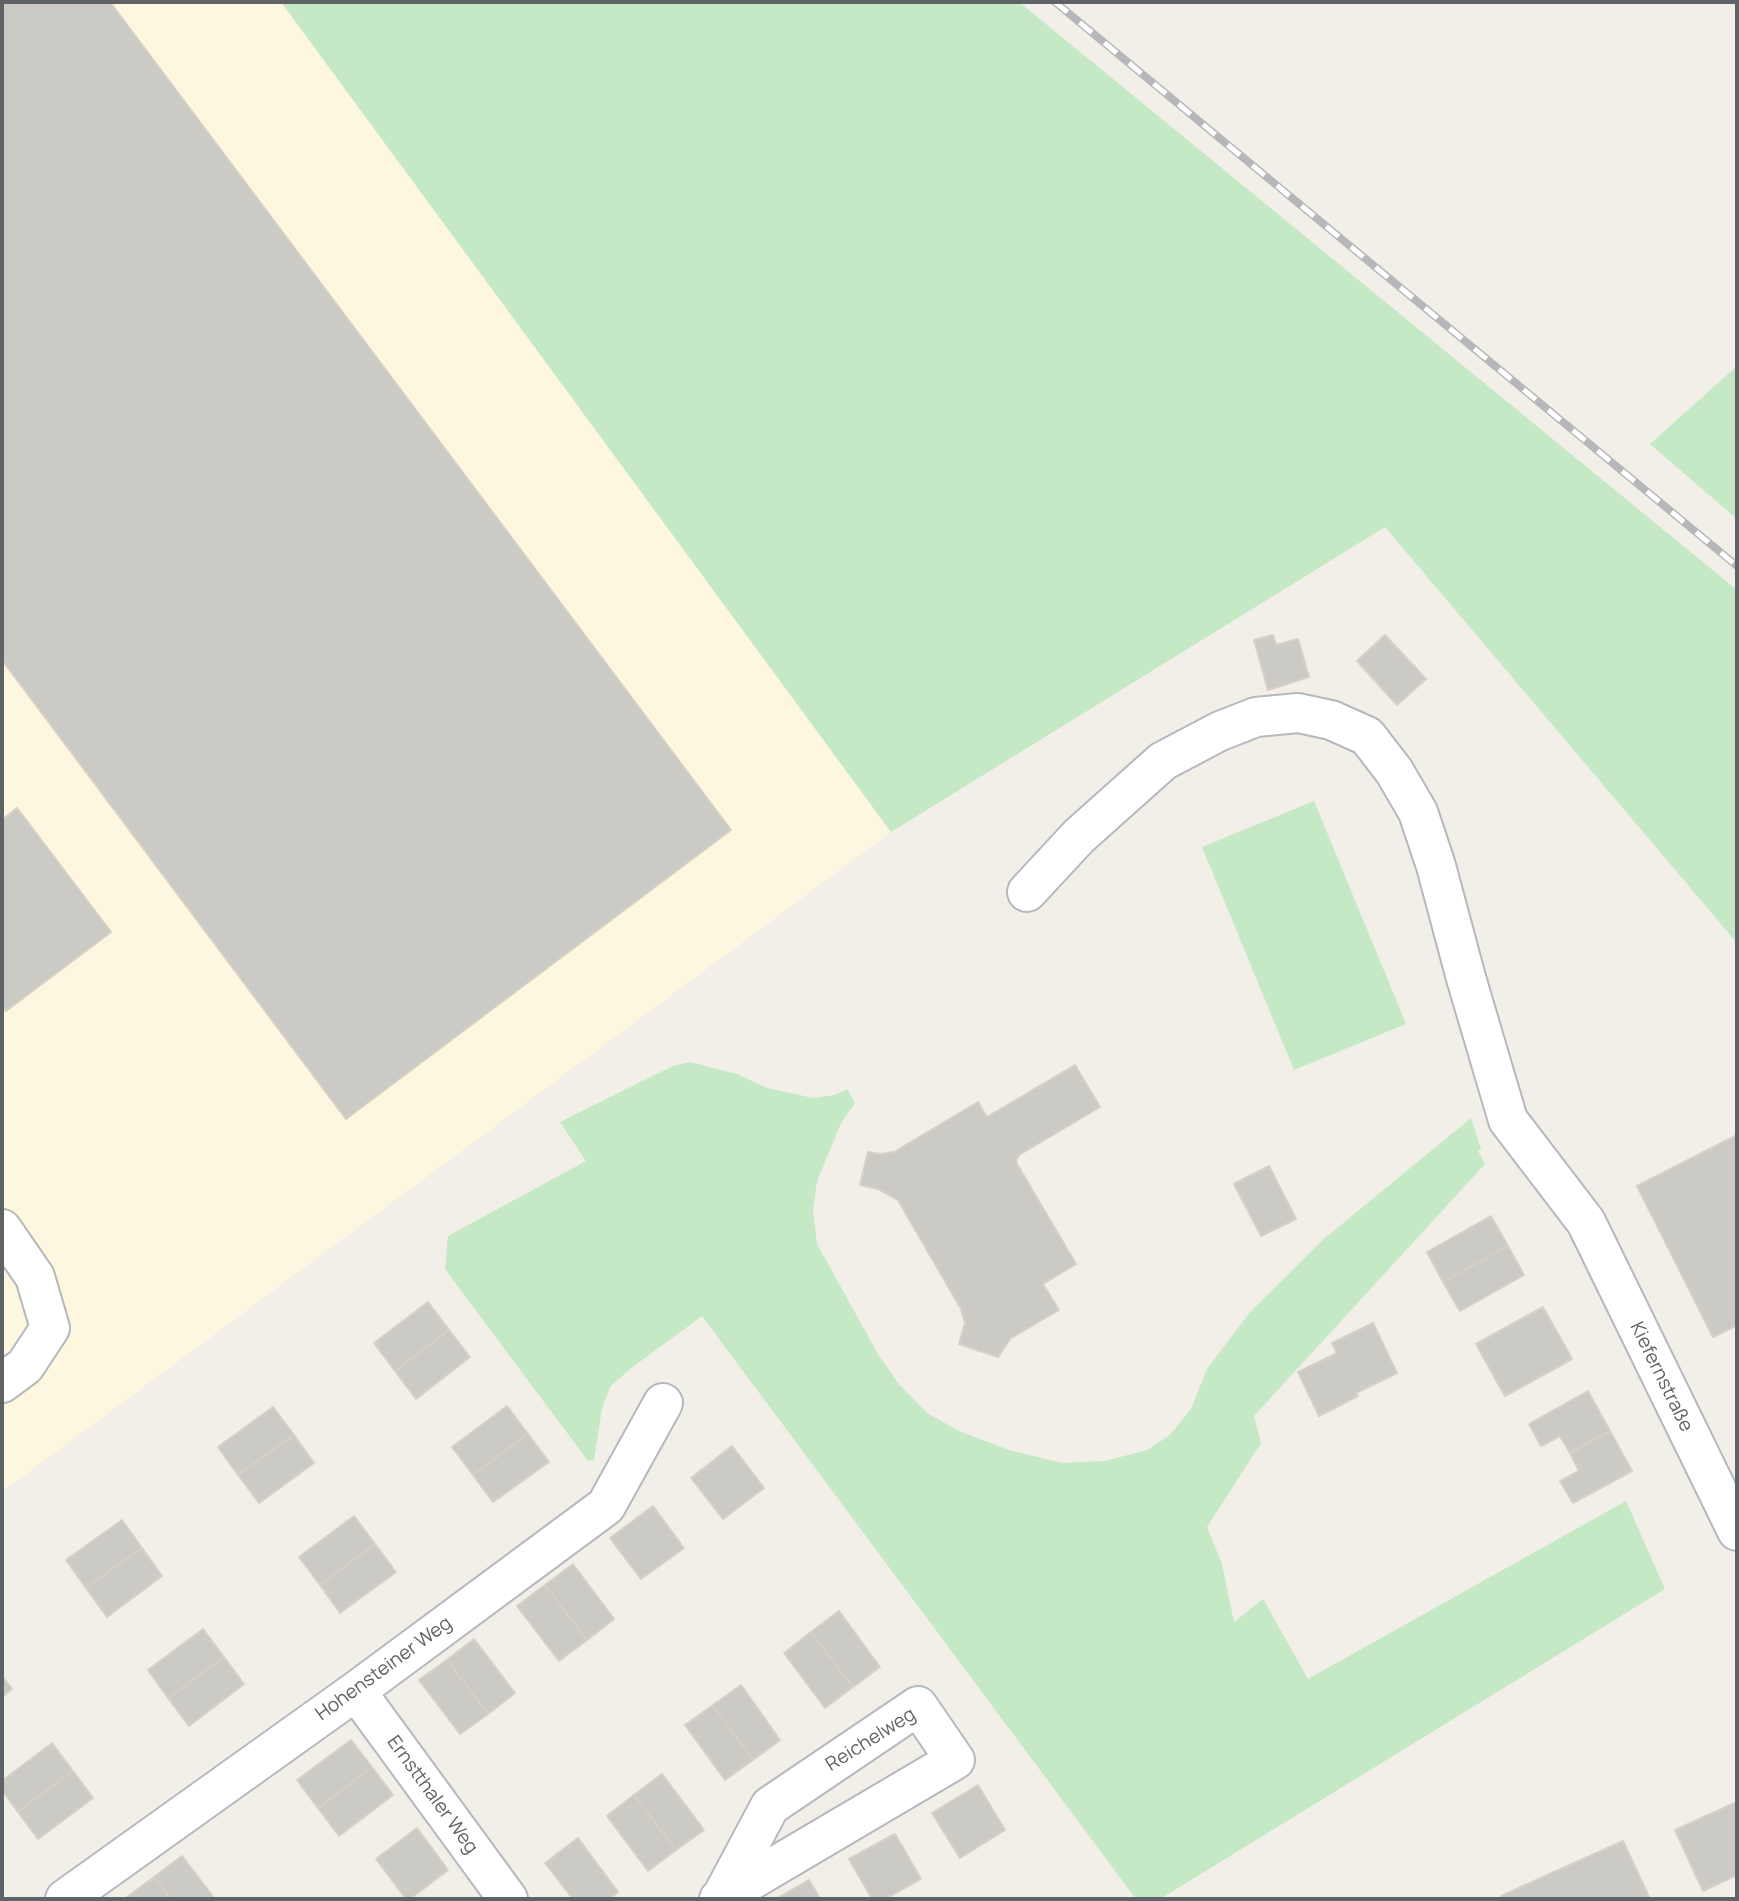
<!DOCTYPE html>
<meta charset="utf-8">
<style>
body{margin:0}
#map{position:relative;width:1739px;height:1901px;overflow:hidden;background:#f1efe8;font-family:Manrope,sans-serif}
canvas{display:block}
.frame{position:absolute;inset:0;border:4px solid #5f6368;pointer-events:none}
</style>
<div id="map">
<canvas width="1739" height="1901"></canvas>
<div class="frame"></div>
</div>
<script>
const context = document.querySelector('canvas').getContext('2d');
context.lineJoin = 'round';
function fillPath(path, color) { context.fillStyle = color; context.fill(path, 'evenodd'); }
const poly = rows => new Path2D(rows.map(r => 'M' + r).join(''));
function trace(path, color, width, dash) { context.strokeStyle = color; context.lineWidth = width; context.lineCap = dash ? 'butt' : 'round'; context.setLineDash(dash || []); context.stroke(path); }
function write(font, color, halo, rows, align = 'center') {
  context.font = font + ' Manrope,sans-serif'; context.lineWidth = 7; context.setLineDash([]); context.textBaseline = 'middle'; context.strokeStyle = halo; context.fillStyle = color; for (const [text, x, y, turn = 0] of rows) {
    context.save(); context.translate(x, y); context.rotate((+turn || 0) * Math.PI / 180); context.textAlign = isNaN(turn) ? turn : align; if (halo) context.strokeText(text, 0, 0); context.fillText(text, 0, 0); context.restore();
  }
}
fillPath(poly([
 [2,2,281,2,891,832,2,1492]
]), '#fef7e0');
fillPath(poly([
 [281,2,1019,2,1737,590,1737,943,1385,527,891,832],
 [1737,366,1737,519,1650,444],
 [1314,801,1406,1024,1294,1070,1202,847],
 [690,1062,737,1074,767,1088,813,1098,835,1095,847,1089,855,1103,841,1123,817,1181,813,1210,817,1244,878,1354,898,1383,927,1413,959,1431,1009,1450,1062,1463,1105,1461,1147,1450,1170,1435,1191,1409,1207,1369,1250,1312,1325,1238,1471,1118,1481,1149,1478,1151,1485,1164,1254,1416,1261,1443,1207,1527,1222,1564,1234,1622,1263,1599,1308,1679,1626,1501,1665,1589,1160,1899,1136,1899,702,1316,630,1369,610,1387,602,1408,594,1460,588,1461,445,1269,448,1236,586,1161,560,1122,673,1066]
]), '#c5e8c5');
const building = poly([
 [2,2,110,2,731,830,346,1119,2,660,2,2],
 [1273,635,1276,645,1298,639,1309,677,1268,690,1254,640,1273,635],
 [1385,635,1426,679,1397,705,1357,661,1385,635],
 [17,808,111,932,6,1011,2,1005,2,820,17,808],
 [1075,1065,1100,1107,1019,1155,1016,1160,1017,1164,1076,1264,1043,1284,1059,1310,1011,1338,998,1357,959,1344,965,1323,961,1309,898,1200,878,1189,860,1185,868,1152,880,1154,894,1152,978,1102,987,1117,1075,1065],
 [1737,1135,1737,1325,1713,1337,1637,1186,1737,1135],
 [1269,1166,1296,1219,1261,1236,1234,1184,1269,1166],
 [1491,1216,1508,1246,1443,1282,1427,1252,1491,1216],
 [1508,1246,1524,1275,1460,1311,1443,1282,1508,1246],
 [428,1302,449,1330,395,1371,374,1343,428,1302],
 [1543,1307,1572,1359,1505,1396,1476,1344,1543,1307],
 [1373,1323,1397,1373,1356,1393,1358,1396,1319,1416,1298,1372,1337,1353,1332,1343,1373,1323],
 [449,1330,470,1357,416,1399,395,1371,449,1330],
 [1588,1391,1610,1431,1570,1453,1560,1436,1541,1446,1529,1424,1588,1391],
 [507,1406,528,1434,473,1475,452,1447,507,1406],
 [273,1407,294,1435,238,1475,218,1447,273,1407],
 [1610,1431,1632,1471,1573,1503,1560,1481,1579,1471,1570,1453,1610,1431],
 [528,1434,549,1462,493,1502,473,1475,528,1434],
 [294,1435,314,1463,259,1503,238,1475,294,1435],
 [732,1446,764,1488,723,1519,691,1478,732,1446],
 [653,1506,684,1548,641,1579,610,1538,653,1506],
 [354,1516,375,1544,320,1585,299,1557,354,1516],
 [122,1520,142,1548,86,1588,66,1560,122,1520],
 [375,1544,396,1572,340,1613,320,1585,375,1544],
 [142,1548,162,1576,107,1617,86,1588,142,1548],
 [573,1564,614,1619,587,1640,545,1585,573,1564],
 [545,1585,587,1640,559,1661,517,1606,545,1585],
 [839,1611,880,1667,853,1687,811,1632,839,1611],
 [203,1629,224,1657,168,1698,148,1670,203,1629],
 [811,1632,853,1687,825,1708,784,1653,811,1632],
 [474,1639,515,1693,488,1714,447,1660,474,1639],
 [224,1657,244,1684,189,1726,168,1698,224,1657],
 [447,1660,488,1714,460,1734,419,1680,447,1660],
 [2,1676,12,1689,2,1697,2,1676],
 [741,1685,780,1740,753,1760,713,1705,741,1685],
 [713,1705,753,1760,725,1780,685,1725,713,1705],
 [351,1740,372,1767,318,1808,297,1780,351,1740],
 [52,1743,73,1771,18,1812,2,1790,2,1781,52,1743],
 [372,1767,393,1795,339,1836,318,1808,372,1767],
 [73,1771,93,1798,38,1839,18,1812,73,1771],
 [662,1774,704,1830,676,1850,634,1795,662,1774],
 [978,1785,1005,1830,960,1858,932,1813,978,1785],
 [634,1795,676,1850,648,1871,607,1816,634,1795],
 [1737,1802,1737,1875,1703,1891,1675,1830,1737,1802],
 [417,1828,448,1870,410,1899,406,1899,376,1859,417,1828],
 [895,1834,921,1879,885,1899,872,1899,849,1859,895,1834],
 [578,1838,618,1892,609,1899,573,1899,545,1863,578,1838],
 [1623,1841,1650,1899,1502,1899,1501,1896,1623,1841],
 [182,1856,215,1899,171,1899,154,1877,182,1856],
 [154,1877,171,1899,127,1899,126,1898,154,1877],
 [809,1880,820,1899,780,1899,779,1897,809,1880]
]);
fillPath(building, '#cccac5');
trace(building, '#d6d1c6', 2);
const minor = poly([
 [1027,892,1079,836,1163,761,1220,731,1256,717,1298,713,1331,720,1367,736,1394,771,1418,812,1436,866,1466,978,1508,1120,1586,1222,1737,1531],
 [2,1229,35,1277,50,1328,25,1366,2,1383],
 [356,1691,508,1899],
 [65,1899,356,1691,606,1506,663,1403],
 [719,1899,721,1898,955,1760,918,1706,770,1806,721,1898]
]);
trace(minor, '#b5b8bc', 42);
trace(minor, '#fff', 38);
const rail = poly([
 [1055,2,1737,566]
]);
trace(rail, '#b6b7b8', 8);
trace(rail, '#fff', 5, [16]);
write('19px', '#5f6368', '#fff', [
 ["Kiefernstraße",1661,1377,64],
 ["Hohensteiner Weg",384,1669,-36],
 ["Reichelweg",871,1740,-32],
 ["Ernstthaler Weg",432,1795,54]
]);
</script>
